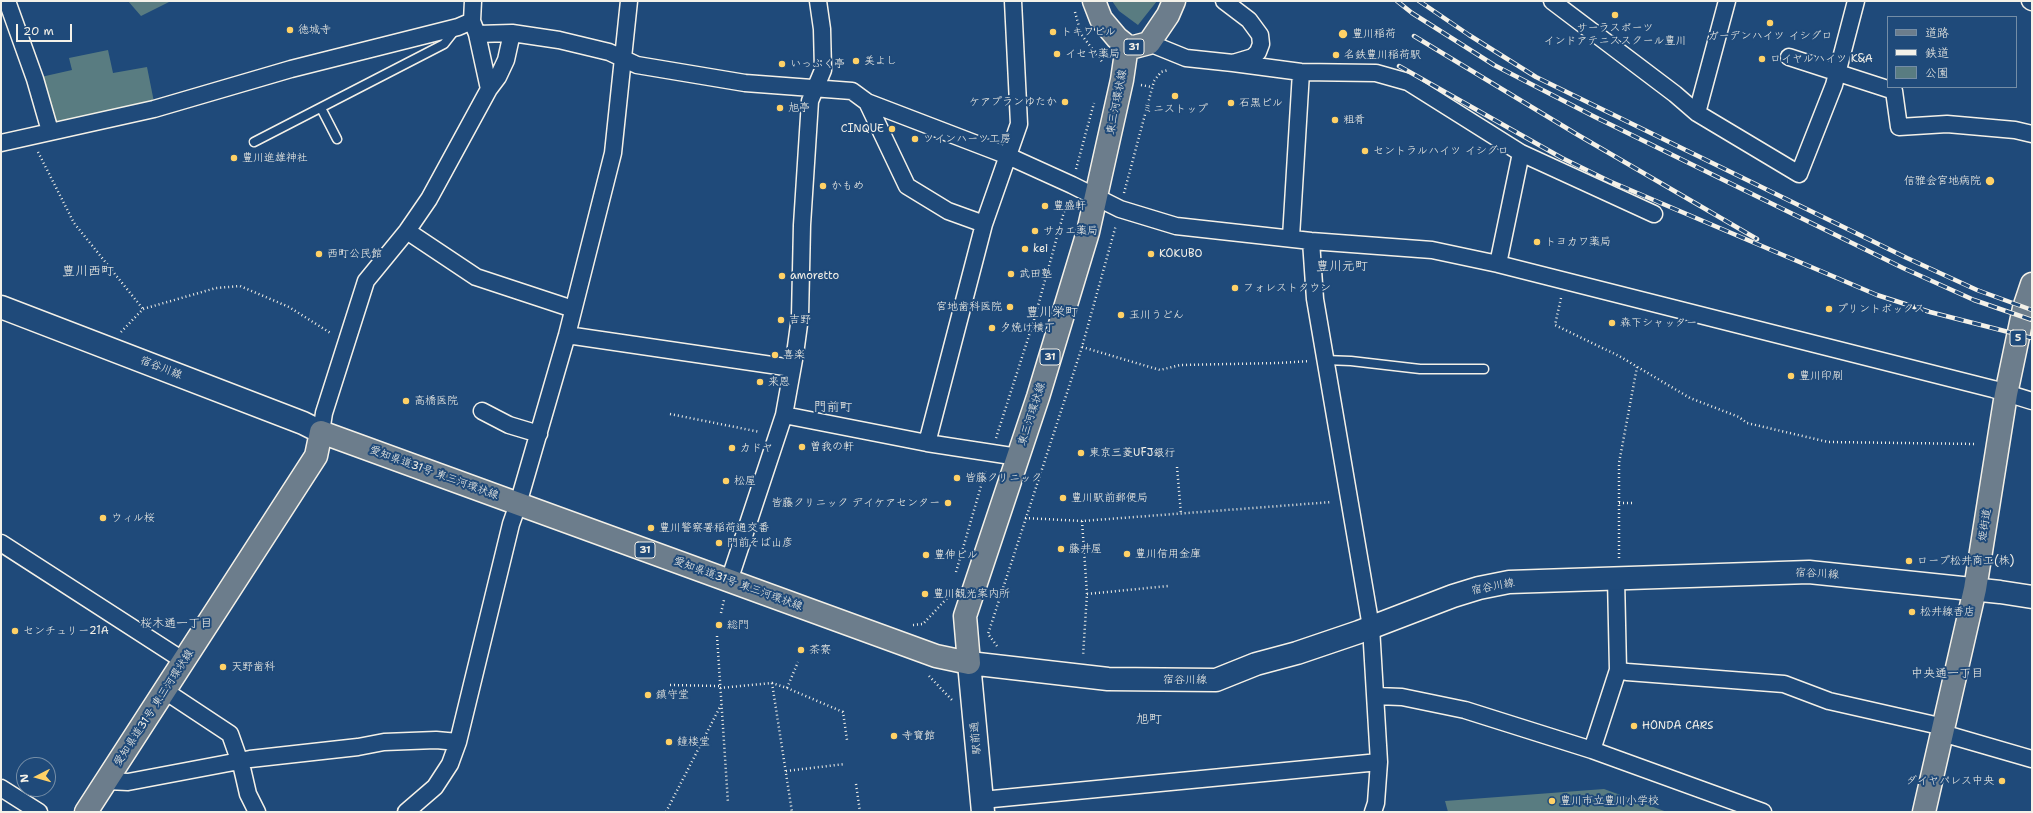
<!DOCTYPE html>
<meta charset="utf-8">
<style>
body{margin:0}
#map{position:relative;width:2033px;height:813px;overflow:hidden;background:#1f4a7a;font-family:"Shantell Sans","Klee One",sans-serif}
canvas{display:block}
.frame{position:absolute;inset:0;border:2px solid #f4f1e8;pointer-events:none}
.legend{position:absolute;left:1887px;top:16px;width:130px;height:72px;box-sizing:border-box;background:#1f4a7a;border:1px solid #748da6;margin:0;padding:5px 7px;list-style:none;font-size:12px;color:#f4f1e8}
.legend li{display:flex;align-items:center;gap:8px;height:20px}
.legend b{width:20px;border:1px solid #748da6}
.north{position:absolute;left:16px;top:757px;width:40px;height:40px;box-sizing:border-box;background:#1f4a7a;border:1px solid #748da6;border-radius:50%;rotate:264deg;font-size:11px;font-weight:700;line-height:16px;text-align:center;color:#f4f1e8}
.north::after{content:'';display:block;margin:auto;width:14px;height:18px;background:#ffd166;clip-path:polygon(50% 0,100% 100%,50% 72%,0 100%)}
.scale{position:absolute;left:16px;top:24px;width:56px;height:18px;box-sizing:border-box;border:2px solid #f4f1e8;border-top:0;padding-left:5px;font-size:12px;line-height:14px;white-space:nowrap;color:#f4f1e8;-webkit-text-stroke:3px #1f4a7a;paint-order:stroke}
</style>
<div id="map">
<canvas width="2033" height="813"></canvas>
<div class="frame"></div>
<ul class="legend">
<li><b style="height:5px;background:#6c7d8c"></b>道路</li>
<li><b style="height:5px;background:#f4f1e8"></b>鉄道</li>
<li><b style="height:11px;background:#597c81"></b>公園</li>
</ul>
<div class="north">N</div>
<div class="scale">20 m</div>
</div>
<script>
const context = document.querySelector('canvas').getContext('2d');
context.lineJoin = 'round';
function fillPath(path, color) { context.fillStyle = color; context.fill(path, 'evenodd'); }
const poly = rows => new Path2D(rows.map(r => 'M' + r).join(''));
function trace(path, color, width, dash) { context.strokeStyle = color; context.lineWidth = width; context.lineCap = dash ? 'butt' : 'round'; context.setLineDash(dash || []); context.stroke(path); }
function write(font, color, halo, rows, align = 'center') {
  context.font = font + ' "Shantell Sans","Klee One",sans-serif'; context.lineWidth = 4; context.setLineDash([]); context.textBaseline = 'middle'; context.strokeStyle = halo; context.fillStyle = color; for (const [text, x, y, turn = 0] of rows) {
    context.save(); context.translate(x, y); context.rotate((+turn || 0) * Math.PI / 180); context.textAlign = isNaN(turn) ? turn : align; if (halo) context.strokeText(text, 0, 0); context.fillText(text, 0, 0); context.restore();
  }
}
fillPath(poly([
 [128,1,171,1,141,16],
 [1112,1,1157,1,1138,25,1119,11],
 [108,50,113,73,147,67,154,102,56,122,51,119,41,77,72,70,69,58],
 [1604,789,1667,812,1448,812,1445,801]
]), '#597c81');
const lane = poly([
 [321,108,337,139],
 [254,142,444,44,455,30],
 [1325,360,1351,361,1420,369,1484,369]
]);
const street = poly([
 [7,1,35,79,50,131],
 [1552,1,1675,94,1697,113,1799,174,1834,85,1856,1],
 [2030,1,2032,2],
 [477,34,512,33,559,40,609,52,637,65,745,83,852,91,867,102,1008,156,1072,185,1120,209,1176,226,1311,241,1432,250,1498,264,1993,389,2032,401],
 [1149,43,1186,58,1233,63,1253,57,1258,52,1261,44,1260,35,1249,20,1224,1],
 [1789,57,1894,91,1899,127,1947,124,2015,130,2032,134],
 [1233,63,1301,72,1376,73,1408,82,1521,153,1654,214],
 [489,89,498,77,506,60,512,33],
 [867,102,907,186,948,211,984,224],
 [1697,113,1727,1],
 [1,143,154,109,291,69,458,27,472,21],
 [407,231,476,277,573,309],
 [1291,237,1301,72],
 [1311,241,1315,299,1371,627,1379,762,1376,803,1373,812],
 [1498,264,1521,153],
 [567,335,792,368],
 [482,411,509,425,539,434],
 [784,415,927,443,1018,457],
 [321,432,324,413,366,281,407,231,429,199,489,89,477,34,472,21,473,1],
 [927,443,984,224,1019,124,1013,1],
 [1,543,184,661],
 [729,581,784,415,795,354,800,317,802,225,810,101,823,70,822,29,818,1],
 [1618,670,1627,672,1784,684,1829,701,1944,727],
 [165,691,230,734,242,768,248,794,257,812],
 [1376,696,1402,697,1465,710,1592,750,1763,812],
 [1942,733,2032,759],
 [1592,750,1618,670,1616,578],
 [107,781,128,782,250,759,358,747,384,742,436,740,458,742],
 [1,788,39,812],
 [982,800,1379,762],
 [406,812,435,787,450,764,458,742,511,524,518,504,567,335,613,153,629,1]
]);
const secondary = poly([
 [1,307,303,423,321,432],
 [983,812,969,663,1108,679,1216,680,1256,664,1297,653,1359,632,1453,596,1479,588,1509,582,1809,572,2000,592,2032,597]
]);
const primary = poly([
 [1094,1,1101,19,1117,38,1127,46,1134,47,1149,43,1168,15,1174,1],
 [86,812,316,456,321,432,936,656,969,663,965,616,1038,397,1088,232,1122,80,1127,46],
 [1924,812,1975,589,2006,394,2024,308,2032,284]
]);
trace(lane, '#f4f1e8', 11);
trace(street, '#f4f1e8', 19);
trace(secondary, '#f4f1e8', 25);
trace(primary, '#f4f1e8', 25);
trace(poly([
 [1075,12,1081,34,1103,63],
 [1141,85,1152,87],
 [38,152,74,223,143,309],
 [1076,169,1094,103],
 [1124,193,1154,81,1161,72,1168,70],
 [1561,298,1555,325,1619,356,1690,398,1739,417,1747,423,1828,442,1977,444],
 [121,332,143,309,216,288,240,286,289,307,332,334],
 [1082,347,1160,370,1180,365,1278,363,1309,361],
 [670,414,760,432],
 [996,438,1034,320,1067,201],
 [1177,467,1181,514],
 [1619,503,1634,503],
 [1025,518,1082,521,1332,502],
 [1082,521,1087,594,1083,656],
 [1619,558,1619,463,1637,367],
 [956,572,986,469],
 [1087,594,1168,586],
 [721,613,724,600],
 [913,625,923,624,949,596],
 [717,636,728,803],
 [997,646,988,634,1082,347,1116,225],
 [929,676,952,700],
 [772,683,792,812],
 [670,685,720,686],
 [720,688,772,683,787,688,843,712,847,740],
 [787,688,798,662],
 [786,771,845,764],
 [856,784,860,812],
 [666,812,721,705]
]), '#f4f1e8', 2.5, [1, 3]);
trace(lane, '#1f4a7a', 8);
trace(street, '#1f4a7a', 16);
trace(secondary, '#1f4a7a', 22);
trace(primary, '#6c7d8c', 22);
const rail = poly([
 [1397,1,1412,13,1494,65,1595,117,1903,268,1974,300,2032,320],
 [1419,1,1469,35,1536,77,1907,258,1977,290,2032,310],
 [1414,36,1578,135,1757,239],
 [1399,66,1562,158,1609,181,1877,295,1930,312,2032,338]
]);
trace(rail, '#f4f1e8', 4.5);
trace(rail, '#1f4a7a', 3, [9]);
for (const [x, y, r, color] of [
 [1615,15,4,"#ffd166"],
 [1770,23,4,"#ffd166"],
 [290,30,4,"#ffd166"],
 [1053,32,4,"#ffd166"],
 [1343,34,5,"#ffd166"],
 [1057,54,4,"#ffd166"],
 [1336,55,4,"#ffd166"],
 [1762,59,4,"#ffd166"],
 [856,61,4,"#ffd166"],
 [782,64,4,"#ffd166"],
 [1175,96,4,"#ffd166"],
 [1065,102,4,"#ffd166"],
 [1231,103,4,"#ffd166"],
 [780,108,4,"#ffd166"],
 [1335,120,4,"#ffd166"],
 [892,129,4,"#ffd166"],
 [915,139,4,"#ffd166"],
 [1365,151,4,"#ffd166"],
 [234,158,4,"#ffd166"],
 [1990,181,5,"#ffd166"],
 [823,186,4,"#ffd166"],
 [1045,206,4,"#ffd166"],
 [1035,231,4,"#ffd166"],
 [1537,242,4,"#ffd166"],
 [1025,249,4,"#ffd166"],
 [319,254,4,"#ffd166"],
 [1151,254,4,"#ffd166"],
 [1011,274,4,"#ffd166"],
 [782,276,4,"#ffd166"],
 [1235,288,4,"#ffd166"],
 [1010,307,4,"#ffd166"],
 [1829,309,4,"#ffd166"],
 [1121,315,4,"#ffd166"],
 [781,320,4,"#ffd166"],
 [1612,323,4,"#ffd166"],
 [992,328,4,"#ffd166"],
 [775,355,4,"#ffd166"],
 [1791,376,4,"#ffd166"],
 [760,382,4,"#ffd166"],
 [406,401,4,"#ffd166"],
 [802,447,4,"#ffd166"],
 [732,448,4,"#ffd166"],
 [1081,453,4,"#ffd166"],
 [957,478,4,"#ffd166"],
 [726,481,4,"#ffd166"],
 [1063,498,4,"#ffd166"],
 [948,503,4,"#ffd166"],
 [103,518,4,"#ffd166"],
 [651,528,4,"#ffd166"],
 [719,543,4,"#ffd166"],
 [1061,549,4,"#ffd166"],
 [1127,554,4,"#ffd166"],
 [926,555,4,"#ffd166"],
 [1909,561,4,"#ffd166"],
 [925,594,4,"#ffd166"],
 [1912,612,4,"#ffd166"],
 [719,625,4,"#ffd166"],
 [15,631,4,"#ffd166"],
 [801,650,4,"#ffd166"],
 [223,667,4,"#ffd166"],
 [648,695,4,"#ffd166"],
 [1634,726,4,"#ffd166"],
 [894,736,4,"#ffd166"],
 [669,742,4,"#ffd166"],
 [2002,781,4,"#ffd166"],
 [1552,801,4,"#ffd166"]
]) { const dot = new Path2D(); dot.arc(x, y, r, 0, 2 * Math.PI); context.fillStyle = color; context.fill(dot); trace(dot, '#1f4a7a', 1.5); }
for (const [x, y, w] of [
 [1134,47,20],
 [2018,338,16],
 [1050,357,20],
 [645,550,20]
]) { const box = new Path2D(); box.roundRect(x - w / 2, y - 8, w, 16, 3); context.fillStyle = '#1f4a7a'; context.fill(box); trace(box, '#f4f1e8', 1); }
write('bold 10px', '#f4f1e8', null, [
 ["31",1134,47],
 ["5",2018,338],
 ["31",1050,357],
 ["31",645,550]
]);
write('11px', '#f4f1e8', '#1f4a7a', [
 ["サーラスポーツ",1615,28,"center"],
 ["インドアテニススクール豊川",1615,41,"center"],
 ["徳城寺",298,30],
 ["トキワビル",1061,32],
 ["豊川稲荷",1352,34],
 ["ガーデンハイツ イシグロ",1770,36,"center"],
 ["イセヤ薬局",1065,54],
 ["名鉄豊川稲荷駅",1344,55],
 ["ロイヤルハイツ K&A",1770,59],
 ["美よし",864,61],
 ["いっぷく亭",790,64],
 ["ケアプランゆたか",1057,102,"right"],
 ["石黒ビル",1239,103],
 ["旭亭",788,108],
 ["ミニストップ",1175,109,"center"],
 ["粗肴",1343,120],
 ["CINQUE",884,129,"right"],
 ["ツインハーツ工房",923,139],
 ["セントラルハイツ イシグロ",1373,151],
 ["豊川進雄神社",242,158],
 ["信雅会宮地病院",1981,181,"right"],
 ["かもめ",831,186],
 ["豊盛軒",1053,206],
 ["サカエ薬局",1043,231],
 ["トヨカワ薬局",1545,242],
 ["kei",1033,249],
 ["西町公民館",327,254],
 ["KOKUBO",1159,254],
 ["武田塾",1019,274],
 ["amoretto",790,276],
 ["フォレストタウン",1243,288],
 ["宮地歯科医院",1002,307,"right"],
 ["プリントボックス",1837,309],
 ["玉川うどん",1129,315],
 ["吉野",789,320],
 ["森下シャッター",1620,323],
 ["夕焼け横丁",1000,328],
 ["喜楽",783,355],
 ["豊川印刷",1799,376],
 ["来恩",768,382],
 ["高橋医院",414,401],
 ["曽我の軒",810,447],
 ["カドヤ",740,448],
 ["東京三菱UFJ銀行",1089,453],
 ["皆藤クリニック",965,478],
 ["松屋",734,481],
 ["豊川駅前郵便局",1071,498],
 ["皆藤クリニック デイケアセンター",940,503,"right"],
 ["ウィル桜",111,518],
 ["豊川警察署稲荷通交番",659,528],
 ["門前そば山彦",727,543],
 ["藤井屋",1069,549],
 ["豊川信用金庫",1135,554],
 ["豊伸ビル",934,555],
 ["ロープ松井商工(株)",1917,561],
 ["豊川観光案内所",933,594],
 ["松井線香店",1920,612],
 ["総門",727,625],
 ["センチュリー21A",23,631],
 ["茶寮",809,650],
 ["天野歯科",231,667],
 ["鎮守堂",656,695],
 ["HONDA CARS",1642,726],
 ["寺寶館",902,736],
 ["鐘楼堂",677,742],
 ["ダイヤパレス中央",1994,781,"right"],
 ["豊川市立豊川小学校",1560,801]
], 'left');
write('11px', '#f4f1e8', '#1f4a7a', [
 ["東三河環状線",1117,102,-79],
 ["宿谷川線",161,368,21],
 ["東三河環状線",1032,414,-72],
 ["愛知県道31号 東三河環状線",434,473,20],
 ["姫街道",1985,525,-81],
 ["宿谷川線",1817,574,3],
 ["愛知県道31号 東三河環状線",738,584,20],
 ["宿谷川線",1493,587,-11],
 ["宿谷川線",1185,680],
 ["愛知県道31号 東三河環状線",154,708,-57],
 ["駅前通",976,738,-95]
]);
write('12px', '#f4f1e8', '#1f4a7a', [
 ["桜木通一丁目",176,624],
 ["中央通一丁目",1947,674]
]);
write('13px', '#f4f1e8', '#1f4a7a', [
 ["豊川元町",1342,267],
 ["豊川西町",88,272],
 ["豊川栄町",1052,313],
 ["門前町",833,408],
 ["旭町",1149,720]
]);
</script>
